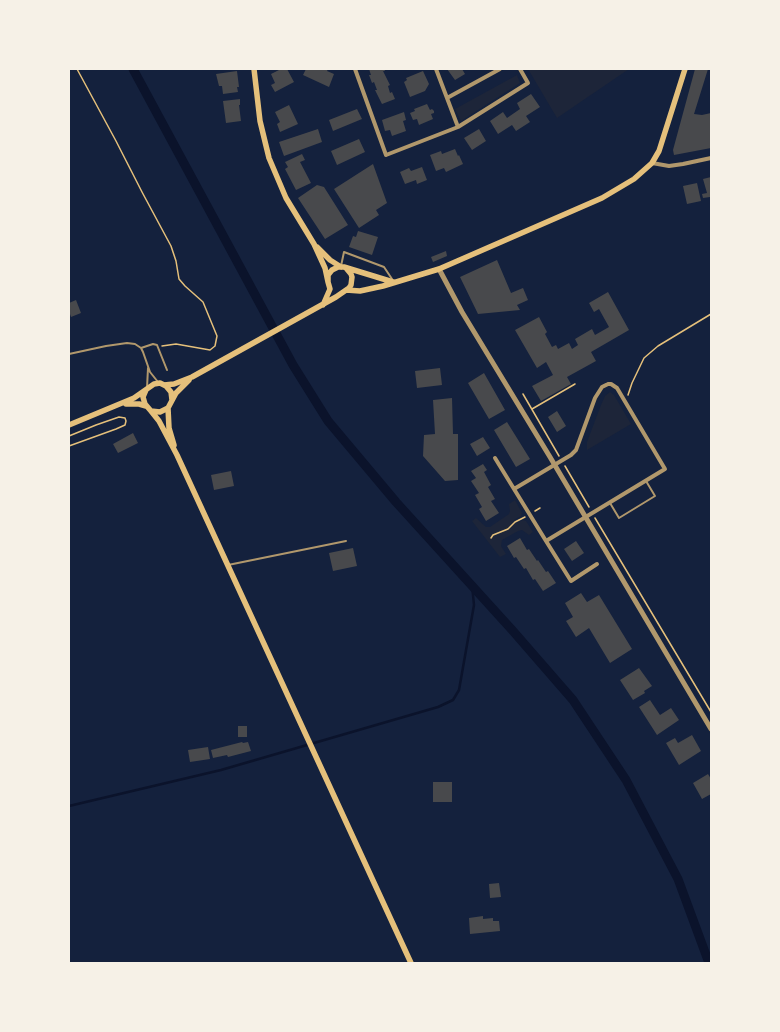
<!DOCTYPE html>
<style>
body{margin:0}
#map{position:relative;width:780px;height:1032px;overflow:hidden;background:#14213d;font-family:"PT Sans Narrow",sans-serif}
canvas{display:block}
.frame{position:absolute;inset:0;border:70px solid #f6f1e7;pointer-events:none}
</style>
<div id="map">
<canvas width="780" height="1032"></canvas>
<div class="frame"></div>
</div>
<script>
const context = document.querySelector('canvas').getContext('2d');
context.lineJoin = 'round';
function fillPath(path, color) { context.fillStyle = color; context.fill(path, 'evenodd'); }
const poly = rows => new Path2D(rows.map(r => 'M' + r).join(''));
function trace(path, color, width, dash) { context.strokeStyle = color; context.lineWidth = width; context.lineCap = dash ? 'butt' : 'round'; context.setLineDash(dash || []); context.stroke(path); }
fillPath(poly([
 [528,69,629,69,557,118],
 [517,75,520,83,461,121,455,109],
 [610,392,614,395,631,424,587,450,587,442,601,405,605,396],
 [515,500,522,513,521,516,514,520,517,523,523,520,526,521,533,532,529,535,522,530,518,531,502,540,501,546,506,554,500,557,472,521,476,518,486,527,490,527,509,514,510,511,509,504]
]), '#1d2539');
trace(poly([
 [69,806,221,770,438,707,453,700,459,690,474,605,472,585]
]), '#0b132b', 2.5);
trace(poly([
 [133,69,293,365,328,421,396,502,513,631,573,700,626,780,678,879,709,963]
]), '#0b132b', 9);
fillPath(poly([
 [281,69,287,69,294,82,275,92,271,85,275,83,271,74],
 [306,69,328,69,327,71,334,74,329,87,303,75],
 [369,69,384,69,385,71,383,71,390,85,388,86,390,93,392,92,395,99,382,104,375,90,377,90,374,82,372,83,369,75,371,75],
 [447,69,462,69,465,74,455,80],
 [695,69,708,69,694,114,702,115,711,113,711,148,674,155,673,150],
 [237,71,239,87,237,87,238,92,223,94,222,86,219,86,216,74],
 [423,71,429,84,425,91,410,97,404,82,407,80,406,78],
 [531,94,540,107,526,116,530,122,516,131,512,125,498,134,490,121,503,112,507,118,520,109,517,103],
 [240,99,240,105,239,105,241,121,226,123,223,101],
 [427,104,430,110,432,109,434,111,434,113,431,114,433,119,419,125,417,119,413,120,410,113,415,111,414,109],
 [289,105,298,124,280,132,277,124,280,122,275,112],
 [357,109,362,119,333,131,329,120],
 [404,112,406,120,403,121,406,131,392,136,390,130,385,131,382,120],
 [318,129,322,142,284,156,279,142],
 [479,129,486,141,472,150,464,138],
 [359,139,365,152,337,165,331,151],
 [455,149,458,156,459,155,463,164,446,172,444,168,436,171,430,155,441,151,442,154],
 [302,154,305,160,300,162,311,183,296,190,285,169,288,167,285,162],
 [373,164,387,203,376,210,379,215,359,228,334,189],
 [422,167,427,180,417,184,416,180,405,184,400,172,409,168,411,171],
 [711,177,711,199,710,197,703,198,702,194,707,193,703,179],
 [697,183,701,201,687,204,683,186],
 [317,185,324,187,348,225,325,239,298,198],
 [358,231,378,237,372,255,349,247,353,236,356,237],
 [446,251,447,256,433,262,431,257],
 [497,260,511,293,523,288,528,300,517,305,520,310,478,314,460,277],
 [608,292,629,330,591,352,596,361,567,377,571,384,541,401,532,386,553,375,546,362,537,368,515,330,539,317,547,332,545,334,552,347,556,345,558,349,569,343,572,349,578,345,575,339,592,329,595,335,609,327,599,309,594,312,589,303],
 [76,300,81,313,71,317,69,311,69,303],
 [440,368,442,385,417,388,415,371],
 [484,373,505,410,489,419,468,383],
 [452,398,453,434,458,434,458,480,445,481,423,456,424,435,435,434,433,400],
 [557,411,566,426,557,432,548,417],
 [507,422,530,459,516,467,494,430],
 [133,433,138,443,118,453,113,444],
 [483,437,490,448,477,456,470,444],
 [483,464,487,470,484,472,491,485,488,487,495,499,491,501,499,513,486,521,479,509,482,507,475,495,479,493,471,481,476,478,471,471],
 [231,471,234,486,214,490,211,475],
 [520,538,527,550,529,549,537,561,538,560,546,572,548,571,556,583,543,591,535,579,533,580,526,568,524,569,516,557,514,558,507,546],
 [576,541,584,553,572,561,564,549],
 [353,548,357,566,333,571,329,553],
 [581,593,587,602,599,595,632,649,610,663,589,628,576,637,566,621,573,617,565,603],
 [639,668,652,686,644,691,645,693,633,700,620,680],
 [650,700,660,715,671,708,679,720,657,735,639,707],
 [238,726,247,726,247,737,238,737],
 [692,735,701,751,679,765,666,743,675,738,678,743],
 [242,742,243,743,248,742,251,751,228,757,227,755,213,758,211,750],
 [208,747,210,759,190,762,188,750],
 [708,774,711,779,711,794,702,799,693,783],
 [433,782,452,782,452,802,433,802],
 [499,883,501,897,490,898,489,884],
 [483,916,483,919,493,918,493,921,499,921,500,931,470,934,469,918]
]), '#48494c');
trace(poly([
 [77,69,116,141,142,192,171,246,176,261,179,279,185,286,203,302,217,336,215,346,210,350,176,344,162,346],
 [523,394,559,456],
 [628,395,632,383,644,358,658,346,711,314],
 [532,409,575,384],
 [69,436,96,425,119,417,125,418,126,421,125,425,116,429,69,446],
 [565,466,589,507],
 [535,511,540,508],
 [595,518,711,712],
 [491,538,493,535,508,529,515,522,525,517]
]), '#e5c07b', 1.5);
trace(poly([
 [341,266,344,252,384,267,392,279],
 [141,348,153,344,157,345,167,370],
 [69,354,106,346,127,343,135,344,141,348,143,352,150,372,158,382],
 [147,388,148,368],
 [610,503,619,518,655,496,646,481],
 [228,565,346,541]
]), '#b1986c', 2);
trace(poly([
 [355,69,386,155,458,127,528,83,520,69],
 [436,69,458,127],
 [447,98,500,69],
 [652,163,669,166,683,164,711,158],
 [608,384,611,384,617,388,665,469,546,541,514,489,571,455,576,450,595,398,602,387,608,384],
 [495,458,514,489],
 [546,541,571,581,597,564]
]), '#b1986c', 4);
trace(poly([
 [439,269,462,312,550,457,711,729]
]), '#b1986c', 5);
trace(poly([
 [254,69,260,121,269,158,286,198,314,244,325,268,328,282],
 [317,247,330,260,341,267],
 [346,290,360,291,383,286,439,269,602,198,634,179,652,163,659,151,685,69],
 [323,305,330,289,328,282,328,275,332,270,338,267,344,267,393,282],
 [164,385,174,384,192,377,336,297,349,288,351,285,352,277,351,274,346,268],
 [146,390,143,397,145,404,151,411,160,412,168,408,176,393,189,380],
 [126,404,139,404,146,406],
 [168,408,169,428,174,445],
 [151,411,159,421,177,455,411,963],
 [69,425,134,398,154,384,160,383,166,386,171,392,172,400]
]), '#e5c07b', 5.5);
</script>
